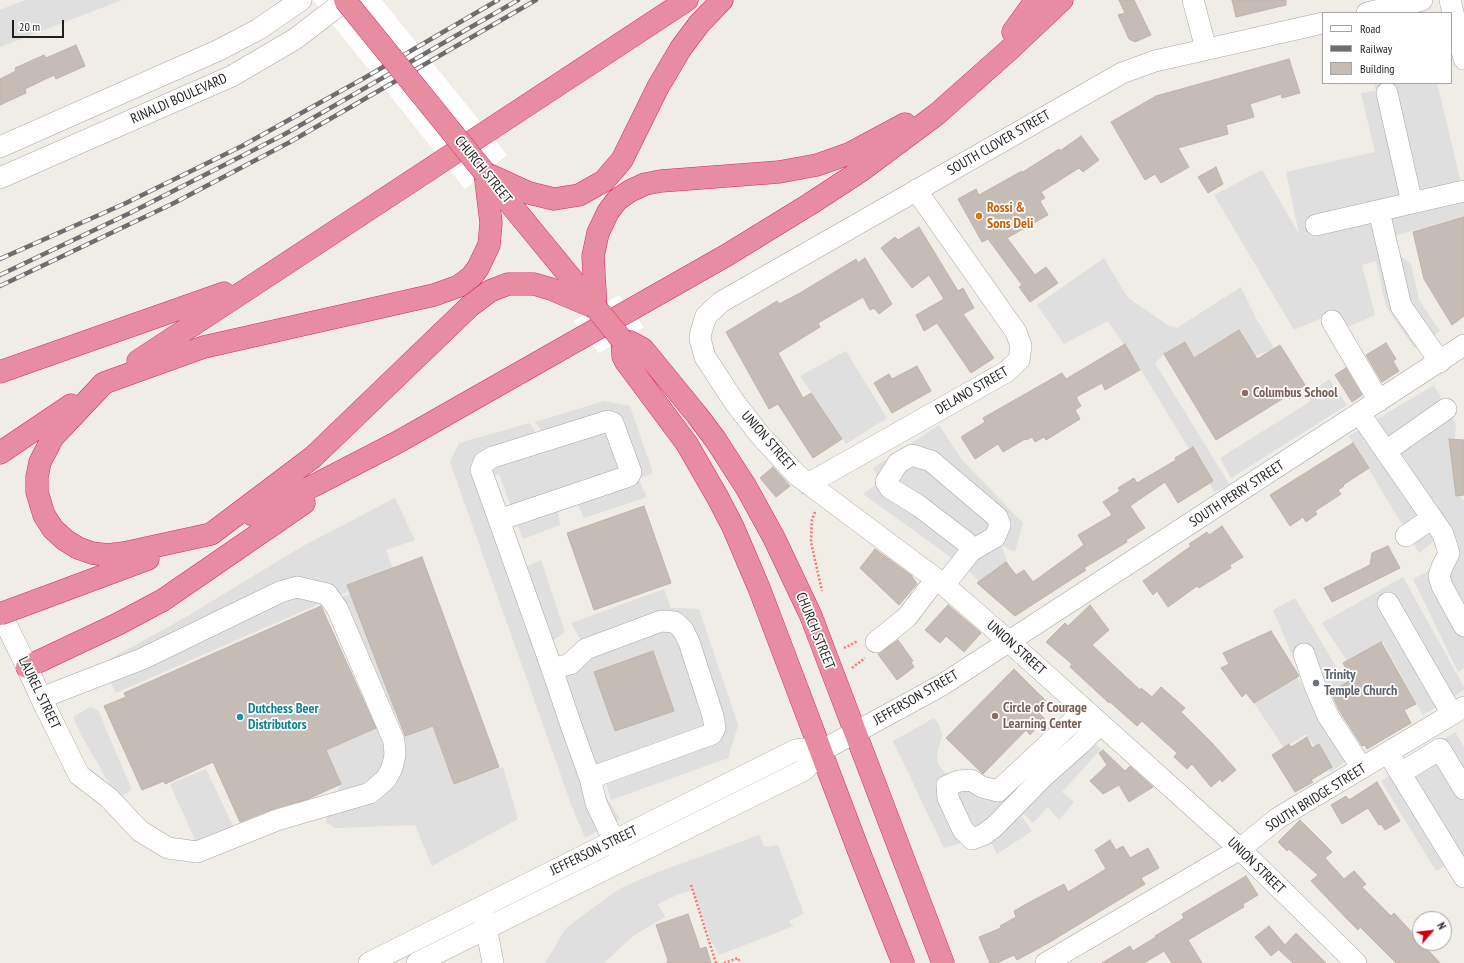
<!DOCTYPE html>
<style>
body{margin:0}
#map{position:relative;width:1464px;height:963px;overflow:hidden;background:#f0ece6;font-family:"PT Sans Narrow",sans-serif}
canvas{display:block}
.legend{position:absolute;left:1322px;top:12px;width:130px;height:72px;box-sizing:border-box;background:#fff;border:1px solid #a5a5a5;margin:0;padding:5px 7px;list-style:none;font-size:12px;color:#1f1f1f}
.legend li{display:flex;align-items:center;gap:8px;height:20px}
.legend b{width:20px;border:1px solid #a5a5a5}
.north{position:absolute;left:1412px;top:911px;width:40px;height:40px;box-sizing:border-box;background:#fff;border:1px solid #a5a5a5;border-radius:50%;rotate:62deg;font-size:11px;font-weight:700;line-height:16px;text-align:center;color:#1f1f1f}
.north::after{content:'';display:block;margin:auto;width:14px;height:18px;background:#cf0007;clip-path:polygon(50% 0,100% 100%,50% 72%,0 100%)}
.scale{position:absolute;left:12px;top:20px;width:52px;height:18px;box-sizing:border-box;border:2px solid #1f1f1f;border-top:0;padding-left:5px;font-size:12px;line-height:14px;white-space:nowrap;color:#1f1f1f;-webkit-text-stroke:3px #fff;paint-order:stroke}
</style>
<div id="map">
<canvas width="1464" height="963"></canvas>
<ul class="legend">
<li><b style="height:5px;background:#fff"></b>Road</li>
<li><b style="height:5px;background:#6d6d6d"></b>Railway</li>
<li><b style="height:11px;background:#c5bcb5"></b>Building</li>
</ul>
<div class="north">N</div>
<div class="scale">20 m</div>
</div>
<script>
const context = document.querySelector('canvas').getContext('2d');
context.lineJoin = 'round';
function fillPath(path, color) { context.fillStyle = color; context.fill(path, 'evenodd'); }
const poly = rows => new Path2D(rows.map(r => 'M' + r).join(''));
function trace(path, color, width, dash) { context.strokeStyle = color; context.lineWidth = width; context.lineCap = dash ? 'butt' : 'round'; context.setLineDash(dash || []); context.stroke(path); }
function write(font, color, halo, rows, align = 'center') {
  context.font = font + ' "PT Sans Narrow",sans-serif'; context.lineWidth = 3.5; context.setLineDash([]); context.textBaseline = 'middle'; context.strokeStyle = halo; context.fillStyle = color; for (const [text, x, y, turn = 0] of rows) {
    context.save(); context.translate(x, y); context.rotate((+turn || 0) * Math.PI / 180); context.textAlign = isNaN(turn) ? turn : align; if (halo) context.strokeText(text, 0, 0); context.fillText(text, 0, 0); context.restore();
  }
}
fillPath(poly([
 [25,0,122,0,0,47,0,10],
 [1374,83,1437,83,1464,195,1464,217,1393,236,1396,252,1411,264,1419,300,1440,331,1414,348,1386,306,1376,261,1362,265,1375,315,1341,330,1329,315,1294,330,1214,195,1262,170,1299,234,1286,172,1375,152,1361,93,1376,91],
 [1104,258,1128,298,1168,325,1177,328,1241,287,1256,318,1274,349,1255,356,1239,331,1194,358,1184,342,1164,354,1155,363,1229,484,1215,492,1143,373,1108,321,1064,344,1037,305],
 [846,351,887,418,846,444,800,376],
 [1329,379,1347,405,1231,478,1220,458,1311,401,1308,395],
 [1434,385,1456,425,1453,474,1462,500,1464,500,1464,668,1458,672,1413,579,1453,558,1443,534,1419,553,1349,436],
 [604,401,630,406,653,473,638,479,647,497,584,518,578,504,558,511,560,525,523,539,499,474,489,477,526,567,541,560,565,632,550,643,561,666,586,649,571,623,664,589,671,608,699,609,738,725,728,758,611,800,605,780,598,784,620,819,585,838,571,804,450,462,459,443,530,423,540,442,548,440,535,422],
 [939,425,962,460,1023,523,1015,552,1001,545,1009,566,983,585,967,569,863,494,880,482,873,468],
 [395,498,415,540,386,550,394,571,116,693,101,664,186,617,301,547],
 [1403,577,1464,687,1464,690,1423,715,1383,642,1351,667,1322,623],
 [353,593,396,709,385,715,336,599],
 [1295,598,1346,683,1324,697,1347,760,1331,772,1306,734,1284,748,1254,703,1297,677,1309,695,1273,610],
 [90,707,98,710,132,790,118,798,82,737,73,717],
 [934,718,939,725,942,735,937,755,938,764,944,772,953,774,965,769,991,791,1066,718,1101,749,1062,792,1074,802,1059,820,1048,807,1033,823,1024,814,1022,817,1032,831,997,854,987,835,944,848,893,741],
 [433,726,454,784,503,767,518,819,432,866,415,825,336,828,325,822,341,783,326,750,376,728,404,736],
 [1455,732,1464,747,1464,860,1461,857,1436,871,1381,781,1406,766,1405,763],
 [206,769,235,830,199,849,170,784],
 [759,835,764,846,768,847,778,845,804,914,791,920,789,922,794,926,719,955,712,942,693,890,679,894,658,904,665,917,633,936,604,963,545,963,566,928,609,896,625,886,661,871]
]), '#dfdfdf');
fillPath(poly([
 [313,0,382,0,507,155,465,189],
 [619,295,644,327,599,353,573,321]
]), '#fff');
const building = poly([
 [1119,0,1134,0,1151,35,1135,42,1129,39,1118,15,1125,13,1119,0],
 [1232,0,1286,0,1286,5,1236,17,1232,0],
 [76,45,85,66,56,79,54,75,25,89,26,93,0,105,0,79,16,71,15,68,44,55,46,58,76,45],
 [1289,59,1300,93,1282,98,1281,94,1250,104,1254,117,1226,125,1228,134,1178,148,1189,167,1161,183,1155,174,1145,180,1111,122,1156,96,1289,59],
 [1081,136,1099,160,1083,172,1079,168,1041,192,1045,198,1040,201,1048,215,1007,238,1035,275,1046,267,1058,283,1030,302,1019,287,1022,285,988,239,982,242,958,199,976,189,979,195,1022,171,1023,172,1059,149,1060,151,1081,136],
 [1216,167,1223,184,1208,193,1198,177,1216,167],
 [1464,217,1464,316,1452,325,1424,279,1413,232,1464,217],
 [919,227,958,291,963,288,974,308,963,314,994,358,971,373,937,323,924,331,916,315,944,299,929,275,912,288,881,248,895,237,898,240,919,227],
 [865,258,892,304,879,314,874,308,870,310,863,297,818,323,820,327,778,353,803,398,811,393,842,439,813,458,778,404,769,409,726,332,777,301,779,304,800,293,856,259,858,263,865,258],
 [1239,330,1257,359,1280,345,1305,385,1216,440,1164,354,1185,342,1194,358,1239,330],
 [1386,343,1396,359,1393,361,1399,371,1382,382,1366,355,1386,343],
 [1125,344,1140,370,1105,390,1102,383,1076,397,1081,406,1075,410,1080,419,1046,440,1044,437,1035,442,1032,437,1026,440,1025,439,1003,452,998,444,975,459,961,437,985,422,983,418,1062,373,1066,379,1125,344],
 [917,366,931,391,892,413,874,383,889,374,892,379,917,366],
 [1346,368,1362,395,1352,402,1335,375,1346,368],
 [1449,439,1464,440,1464,495,1456,496,1449,439],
 [1353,443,1369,468,1343,485,1344,486,1338,490,1341,494,1315,511,1317,514,1306,522,1303,517,1290,526,1270,495,1353,443],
 [1193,447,1213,481,1178,503,1165,482,1130,506,1145,528,1126,540,1127,542,1084,568,1086,570,1015,616,977,583,1006,562,1016,575,1024,570,1033,582,1084,545,1078,535,1112,515,1103,502,1120,491,1118,488,1134,478,1137,483,1176,460,1175,458,1193,447],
 [773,467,790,486,776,497,760,478,773,467],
 [644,506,671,583,594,610,567,533,644,506],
 [1222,526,1243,557,1230,565,1231,568,1199,588,1197,586,1168,607,1157,591,1153,595,1143,581,1191,546,1189,544,1207,532,1209,535,1222,526],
 [1388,546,1400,568,1332,602,1324,588,1370,565,1372,553,1388,546],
 [875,549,911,575,917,584,899,605,860,568,875,549],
 [422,557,499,767,454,784,433,726,405,736,347,585,422,557],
 [948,605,981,633,964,652,946,636,940,643,925,630,948,605],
 [1090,605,1109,630,1092,645,1140,690,1141,688,1152,697,1161,687,1185,708,1181,712,1213,744,1236,770,1222,782,1220,779,1211,787,1192,764,1187,769,1174,757,1177,753,1142,721,1137,726,1110,702,1109,703,1070,667,1072,664,1046,642,1065,623,1068,626,1090,605],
 [321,606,376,728,326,750,341,784,308,799,273,809,240,822,213,762,165,784,164,781,142,790,104,706,126,697,124,693,321,606],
 [1271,631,1299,676,1254,703,1246,693,1242,697,1221,668,1229,664,1223,653,1271,631],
 [898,640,913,661,911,662,914,667,897,680,878,654,898,640],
 [1381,642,1416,704,1404,710,1411,723,1367,749,1365,745,1362,746,1339,710,1331,692,1352,679,1343,663,1381,642],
 [653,651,674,711,615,731,594,672,653,651],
 [1014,669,1046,701,1037,711,1045,719,1030,735,1026,730,983,774,946,738,1014,669],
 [1307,737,1312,748,1319,744,1332,767,1311,780,1313,782,1295,792,1272,755,1289,744,1291,747,1307,737],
 [1103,750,1125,771,1130,766,1153,787,1129,802,1119,785,1103,794,1090,781,1107,765,1099,753,1103,750],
 [1377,782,1400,821,1385,830,1381,824,1379,825,1368,808,1342,824,1331,805,1346,796,1349,800,1377,782],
 [1300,820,1332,852,1325,858,1344,879,1354,871,1366,884,1362,887,1391,916,1394,913,1440,963,1396,963,1360,927,1358,930,1346,918,1311,881,1318,875,1289,849,1287,851,1278,842,1300,820],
 [1110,840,1116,850,1123,846,1130,858,1148,848,1159,868,1141,878,1145,884,1050,942,1017,960,1014,955,997,963,990,963,979,937,1001,928,1000,926,1016,917,1014,911,1028,903,1064,884,1068,892,1106,869,1095,850,1110,840],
 [1246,876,1258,895,1243,904,1244,907,1188,940,1202,963,1172,963,1164,951,1144,963,1102,963,1130,946,1133,951,1156,937,1155,936,1184,918,1182,914,1246,876],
 [688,914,700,949,706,947,711,963,667,963,668,960,656,925,688,914],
 [1269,926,1285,945,1296,933,1326,963,1293,963,1279,950,1284,945,1271,956,1255,937,1269,926]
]);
fillPath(building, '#c5bcb5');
trace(building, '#c2b2a8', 1);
const minor = poly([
 [1193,0,1206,49],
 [1450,0,1464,59],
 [1367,13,1422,0],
 [1323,23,1155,61,1122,73,721,302,706,316,701,332,700,339,705,357,735,403,760,435,797,475,944,585,997,631,1240,849,1356,963],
 [1387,93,1412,203],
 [0,147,219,50,259,29,301,0],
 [0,178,232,76,295,39,346,0],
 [1379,211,1401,306,1440,362],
 [1316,225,1464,191],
 [1332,321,1379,401],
 [1360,414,1443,534,1449,553,1442,567,1439,576,1442,586,1464,626],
 [1386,451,1446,409],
 [808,484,1006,372,1019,360,1021,346,1016,332,916,190],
 [499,520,629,476,631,472,613,423,608,421,493,457,484,462,481,470,499,520,552,669,573,731,590,778,596,803,623,860],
 [1406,536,1432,518],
 [944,585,971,551,966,542,919,506,890,488,886,482,898,463,912,455,931,461,997,517,1000,525,995,537,971,551],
 [1388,603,1452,714],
 [0,612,27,667,41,698,79,775,109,798,140,831,168,848,197,852,277,820,370,793,386,779,392,768,395,755,394,741,337,608,327,594,297,587,280,592,142,659,41,698],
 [876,642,907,617,936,579],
 [1304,654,1315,686,1328,716,1362,768],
 [552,669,570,664,586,649,661,621,675,622,683,630,689,642,713,716,715,728,712,734,590,778],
 [1085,710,998,791,982,787,971,780,959,781,947,786,948,798,963,830,972,839,983,835,994,827,1043,777,1080,744,1100,724],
 [1388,753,1464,877],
 [1401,773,1440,749,1464,789],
 [484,916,493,963],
 [369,963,796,750,812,748,821,751],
 [417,963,804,770,810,764,821,751,942,685,1464,345],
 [1046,963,1240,849,1278,818,1464,707]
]);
const highway = poly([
 [1013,32,1036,0],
 [485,173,491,223,489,245,478,268,472,276,459,286,434,295,204,347,104,383,53,437,40,462,37,477,37,492,44,515,53,529,65,540,78,548,92,553,107,555,124,553,211,534,313,457,470,306,490,291,508,284,534,284,551,289,596,308],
 [485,173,529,193,554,199,579,195,604,181,622,160,658,87,681,48,699,24,722,0],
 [489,178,594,306],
 [596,308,593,256,598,233,608,212,617,200,630,191,645,184,661,181,779,172,817,165,851,153,905,124],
 [138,361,687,0],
 [0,372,224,293],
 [0,453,71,405],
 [253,515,313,486,398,442,727,255,810,204,862,170,937,114,1008,51,1062,0],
 [46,597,148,559],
 [27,667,118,624,163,600,304,503],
 [903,963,861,857,759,588,733,527,718,498,687,444,626,362,623,356,622,340,630,342,643,349,697,415,715,439,746,487,774,538,811,616,943,963]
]);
trace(minor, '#a6a6a6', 22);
trace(highway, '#dd246a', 23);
trace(poly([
 [815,512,812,519,811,542,822,591],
 [844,648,858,641],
 [852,668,865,658],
 [691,885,716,963],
 [724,963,738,958,740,963]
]), '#fb766c', 2.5, [2, 2]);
trace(minor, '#fff', 21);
trace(highway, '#e88da1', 22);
const rail = poly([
 [0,259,126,203,242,146,366,77,498,0],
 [0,275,130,213,285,134,518,0],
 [0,286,174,203,290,142,536,0]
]);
trace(rail, '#6d6d6d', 4.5);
trace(rail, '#fff', 3, [9]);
const highwayBridge = poly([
 [345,0,485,173],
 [596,308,622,340],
 [0,614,46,597]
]);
trace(highwayBridge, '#dd246a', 23, []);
trace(highwayBridge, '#e88da1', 22);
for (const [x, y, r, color] of [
 [979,216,4,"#e8710a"],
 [1245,393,4,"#8d6e63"],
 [1316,683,4,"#6b7280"],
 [995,716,4,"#8d6e63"],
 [240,717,4,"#0f9aa8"]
]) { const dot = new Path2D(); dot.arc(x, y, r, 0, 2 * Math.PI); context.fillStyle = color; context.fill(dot); trace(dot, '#fff', 1.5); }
write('14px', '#1f1f1f', '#fff', [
 ["RINALDI BOULEVARD",179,99,-24],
 ["SOUTH CLOVER STREET",999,143,-30],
 ["CHURCH STREET",483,170,51],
 ["DELANO STREET",972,391,-30],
 ["UNION STREET",768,441,49],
 ["SOUTH PERRY STREET",1237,494,-33],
 ["CHURCH STREET",815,631,68],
 ["UNION STREET",1016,648,42],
 ["LAUREL STREET",39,693,64],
 ["JEFFERSON STREET",916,698,-30],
 ["SOUTH BRIDGE STREET",1316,798,-32],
 ["JEFFERSON STREET",594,851,-26],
 ["UNION STREET",1256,866,44]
]);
write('bold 14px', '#c56008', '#fff', [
 ["Rossi &",987,208],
 ["Sons Deli",987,224]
], 'left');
write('bold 14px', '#785e54', '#fff', [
 ["Columbus School",1253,393],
 ["Circle of Courage",1003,708],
 ["Learning Center",1003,724]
], 'left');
write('bold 14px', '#5b616d', '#fff', [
 ["Trinity",1324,675],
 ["Temple Church",1324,691]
], 'left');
write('bold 14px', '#0d838f', '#fff', [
 ["Dutchess Beer",248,709],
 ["Distributors",248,725]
], 'left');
</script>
